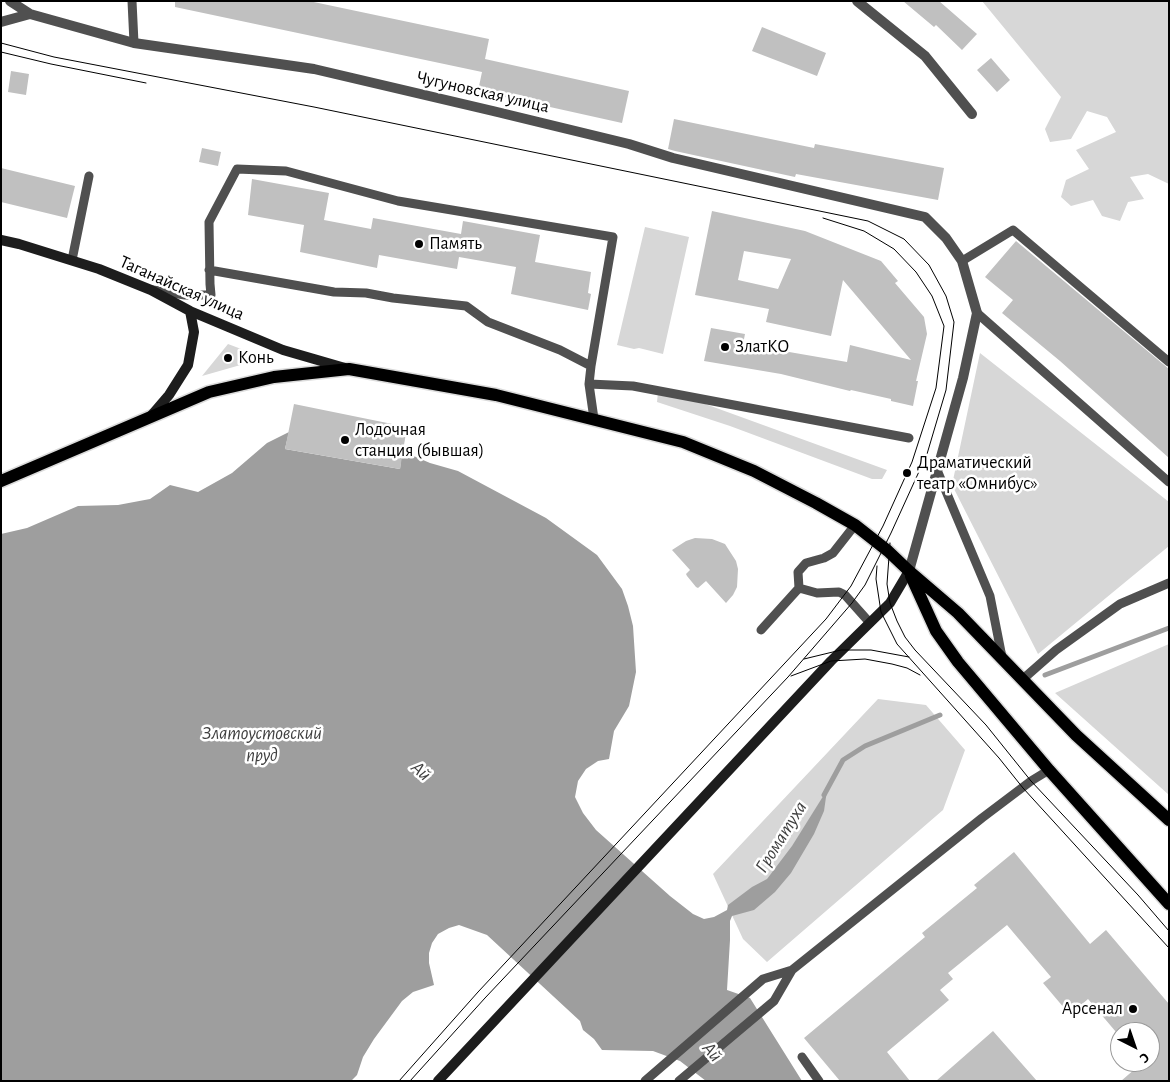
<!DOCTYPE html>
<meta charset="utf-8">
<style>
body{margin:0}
#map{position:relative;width:1170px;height:1082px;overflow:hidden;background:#fff;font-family:"Alegreya Sans",sans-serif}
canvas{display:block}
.frame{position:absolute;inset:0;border:2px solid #000;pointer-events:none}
.north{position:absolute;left:1110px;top:1022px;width:50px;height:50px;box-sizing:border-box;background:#fff;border:1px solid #999;border-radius:50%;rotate:139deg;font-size:14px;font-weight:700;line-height:20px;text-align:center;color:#000}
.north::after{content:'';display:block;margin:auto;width:18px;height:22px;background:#000;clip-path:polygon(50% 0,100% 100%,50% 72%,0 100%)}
</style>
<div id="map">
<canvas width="1170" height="1082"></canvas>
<div class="frame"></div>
<div class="north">С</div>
</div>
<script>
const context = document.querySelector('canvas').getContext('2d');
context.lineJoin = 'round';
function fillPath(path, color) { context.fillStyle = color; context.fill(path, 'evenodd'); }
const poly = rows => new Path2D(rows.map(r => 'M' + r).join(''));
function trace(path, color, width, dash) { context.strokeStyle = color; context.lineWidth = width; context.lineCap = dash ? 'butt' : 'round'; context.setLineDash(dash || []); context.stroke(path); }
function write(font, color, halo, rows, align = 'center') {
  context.font = font + ' "Alegreya Sans",sans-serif'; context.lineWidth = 5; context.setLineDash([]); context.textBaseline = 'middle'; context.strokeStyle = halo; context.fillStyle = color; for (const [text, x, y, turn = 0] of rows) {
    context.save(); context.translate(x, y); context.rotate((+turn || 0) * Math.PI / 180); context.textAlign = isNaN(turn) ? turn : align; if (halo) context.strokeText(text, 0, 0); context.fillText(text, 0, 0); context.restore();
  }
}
fillPath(poly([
 [982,1,1169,1,1169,184,1148,174,1130,177,1144,199,1128,202,1120,221,1102,216,1093,200,1071,206,1061,197,1066,180,1089,169,1076,150,1116,132,1107,117,1087,111,1071,139,1050,142,1045,129,1061,97],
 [645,227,689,237,663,354,639,348,634,349,617,345],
 [228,344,265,358,202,376],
 [980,353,1169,502,1169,546,1038,654,952,485],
 [658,392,697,401,887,470,882,479,872,479,730,426,657,402],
 [1169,644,1169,795,1055,693],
 [878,699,926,705,965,750,943,810,767,962,743,939,713,874]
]), '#d7d7d7');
fillPath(poly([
 [289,432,285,449,400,469,402,451,430,463,458,471,546,518,597,555,622,589,628,606,633,626,636,672,629,706,614,731,609,759,598,761,586,769,578,781,575,797,583,813,596,830,670,896,693,914,704,919,714,917,727,910,728,905,752,887,767,879,792,846,827,790,824,811,814,834,791,873,775,892,754,910,732,916,730,921,730,940,727,990,750,998,802,1081,706,1081,680,1061,653,1051,602,1050,594,1039,583,1030,580,1021,487,935,459,925,449,928,438,934,432,943,429,953,429,963,434,985,413,992,402,1001,374,1039,363,1057,357,1075,351,1081,1,1081,1,534,27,528,78,506,118,505,150,499,170,485,198,492,232,473,267,443]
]), '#9e9e9e');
trace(poly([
 [1045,675,1169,628],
 [824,795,843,760,865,746,940,715]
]), '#9e9e9e', 5);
fillPath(poly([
 [175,1,309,1,489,39,485,59,629,91,622,123,478,91,482,72,175,7],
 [903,1,939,1,977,34,962,50,936,25,934,27],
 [762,27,826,53,817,76,752,51],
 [991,58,1010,80,997,92,977,70],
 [11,71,29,74,26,95,8,92],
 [674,119,814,148,815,144,944,168,938,200,796,174,795,177,675,151,668,149],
 [202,148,221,152,218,166,199,162],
 [1,168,75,186,67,218,1,202],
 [252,179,329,193,324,220,371,229,373,218,461,234,463,221,540,235,535,262,591,272,588,293,591,294,588,310,511,294,516,267,459,257,457,269,379,255,377,268,300,252,304,225,248,215],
 [712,211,805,231,881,261,898,281,895,283,924,317,927,334,916,381,918,381,913,406,891,401,891,399,851,390,850,391,781,374,704,361,711,328,745,334,743,344,847,362,850,345,911,360,843,280,831,336,766,322,769,309,695,295],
 [744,251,791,259,778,289,738,280],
 [1016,241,1169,369,1169,458,1060,361,1002,313,1013,300,985,277],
 [294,404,407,427,400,469,285,449],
 [695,538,712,539,725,544,736,561,738,569,737,587,733,595,726,603,706,581,698,588,696,587,687,576,686,574,690,570,672,550,686,541],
 [1014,852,1090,944,1106,930,1169,1004,1169,1081,1121,1081,1143,1062,1150,1062,1150,1032,1116,1032,1088,999,1070,1015,1043,983,1051,977,1007,925,948,973,953,979,940,990,949,1000,887,1052,910,1081,840,1081,804,1038,925,937,922,933,977,888,974,885],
 [993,1031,1037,1081,936,1081]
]), '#c0c0c0');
const primary = poly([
 [1,481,209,392,274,377,349,369,496,395,683,442,754,471,816,503,855,525,888,551,909,571,958,613,1076,735,1169,820],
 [911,576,936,631,958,662,1049,770,1169,904]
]);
trace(primary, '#dbdbdb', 15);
trace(poly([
 [132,1,134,43],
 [72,260,89,176],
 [962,261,1013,230,1169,362],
 [209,270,334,292,366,293,393,298,466,306,488,322,560,350,591,366],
 [153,290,185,295,211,295,210,284,209,222,237,169,286,171,398,201,613,237,591,366,589,384,594,419],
 [977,313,1169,482],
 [589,384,633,386,909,438],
 [937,470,990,596,1002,657],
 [799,588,817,593,839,592,845,595,870,623],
 [761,630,799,588,798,572,806,563,824,558,833,553,855,525],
 [1023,679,1056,650,1120,604,1169,583],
 [802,1057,819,1081],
 [645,1081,763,979,792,970],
 [679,1081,774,1001,792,970,982,818,1031,781,1049,770]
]), '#505050', 9);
trace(poly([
 [10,1,30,14],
 [857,1,925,56,972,114],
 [1,22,30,14,134,43,314,69,493,111,629,144,673,158,925,217,946,238,962,261,977,313,963,378,909,571]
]), '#505050', 10);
trace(poly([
 [1,240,19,244,99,269,151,290,190,311,283,350,345,368],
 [151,416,169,395,188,365,194,332,190,311],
 [438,1081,831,661,890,603,909,571]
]), '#1d1d1d', 10);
trace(primary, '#000', 12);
trace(poly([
 [1,43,54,57,314,107,868,221,904,239,929,265,946,296,954,322,946,390,927,454,891,533,865,585,852,603,788,677,485,998,410,1081],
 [1,52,51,64,146,83],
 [890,543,887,584,890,603,897,621,905,637,915,650,986,725,1031,781,1138,895,1169,931],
 [877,566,876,579,881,612,897,644,999,758,1023,788,1169,948],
 [804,659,841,650,871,650,909,657],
 [791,676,831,661,865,659,892,664,907,668,920,675],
 [399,1081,478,992,826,619,851,586,883,526,912,462,936,388,944,326,932,296,916,272,894,249,864,231,823,218]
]), '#000', 1);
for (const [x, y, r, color] of [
 [419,244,5,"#000"],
 [725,347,5,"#000"],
 [228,358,5,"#000"],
 [345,440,5,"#000"],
 [907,473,5,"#000"],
 [1133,1009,5,"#000"]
]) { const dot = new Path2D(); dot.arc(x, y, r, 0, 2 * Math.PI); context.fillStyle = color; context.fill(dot); trace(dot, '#fff', 2); }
write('18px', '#000', '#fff', [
 ["Чугуновская улица",483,92,13],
 ["Таганайская улица",182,288,24]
]);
write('18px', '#000', '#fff', [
 ["Память",429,244],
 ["ЗлатКО",735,347],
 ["Конь",238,358],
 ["Лодочная",355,430],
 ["станция (бывшая)",355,451],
 ["Драматический",917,463],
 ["театр «Омнибус»",917,484],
 ["Арсенал",1123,1009,"right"]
], 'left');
write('italic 19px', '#3f3f3f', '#fff', [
 ["Златоустовский",262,733],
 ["пруд",262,755],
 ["Ай",421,771,43],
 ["Громатуха",781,837,-58],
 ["Ай",712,1052,50]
]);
</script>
